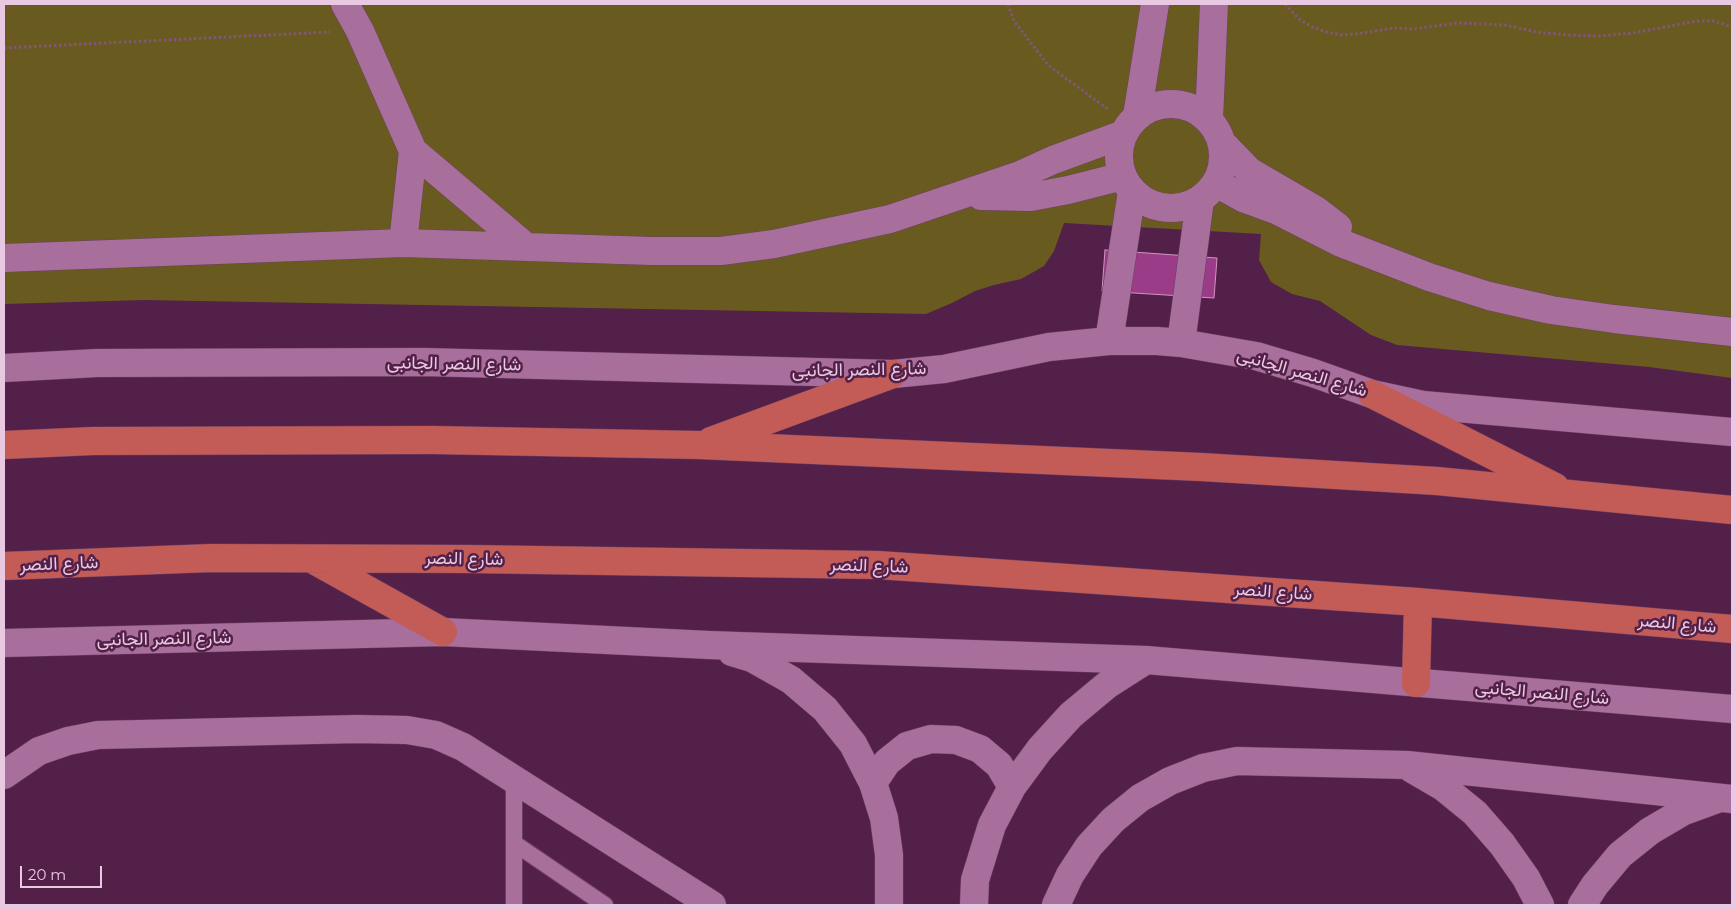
<!DOCTYPE html>
<meta charset="utf-8">
<style>
body{margin:0}
#map{position:relative;width:1736px;height:909px;overflow:hidden;background:#532049;font-family:Montserrat,sans-serif}
canvas{display:block}
.frame{position:absolute;inset:0;border:5px solid #e9c9e1;pointer-events:none}
.scale{position:absolute;left:20px;top:866px;width:82px;height:22px;box-sizing:border-box;border:2px solid #e9c9e1;border-top:0;padding-left:6px;font-size:15px;line-height:18px;white-space:nowrap;color:#e9c9e1;-webkit-text-stroke:4px #532049;paint-order:stroke}
</style>
<div id="map">
<canvas width="1736" height="909"></canvas>
<div class="frame"></div>
<div class="scale">20 m</div>
</div>
<script>
const context = document.querySelector('canvas').getContext('2d');
context.lineJoin = 'round';
function fillPath(path, color) { context.fillStyle = color; context.fill(path, 'evenodd'); }
const poly = rows => new Path2D(rows.map(r => 'M' + r).join(''));
function trace(path, color, width, dash) { context.strokeStyle = color; context.lineWidth = width; context.lineCap = dash ? 'butt' : 'round'; context.setLineDash(dash || []); context.stroke(path); }
function write(font, color, halo, rows, align = 'center') {
  context.font = font + ' Montserrat,Vazirmatn,sans-serif'; context.lineWidth = 5; context.setLineDash([]); context.textBaseline = 'middle'; context.strokeStyle = halo; context.fillStyle = color; for (const [text, x, y, turn = 0] of rows) {
    context.save(); context.translate(x, y); context.rotate((+turn || 0) * Math.PI / 180); context.textAlign = isNaN(turn) ? turn : align; if (halo) context.strokeText(text, 0, 0); context.fillText(text, 0, 0); context.restore();
  }
}
fillPath(poly([
 [4,4,1732,4,1732,378,1649,367,1397,345,1371,335,1320,301,1292,294,1271,282,1259,260,1261,234,1064,223,1054,251,1044,266,1021,279,994,285,975,291,952,303,926,314,144,300,4,304]
]), '#695b20');
const building = poly([
 [1105,250,1217,258,1214,298,1102,291,1105,250]
]);
fillPath(building, '#9a3c88');
trace(building, '#d295c3', 1);
const service = poly([
 [514,843,605,905],
 [514,905,514,779]
]);
const minor = poly([
 [345,4,360,31,413,151,525,246],
 '1119 156a52 52 0 1 1 104 0a52 52 0 1 1-104 0Z',
 [1137,116,1155,4],
 [1209,120,1214,4],
 [1221,142,1249,171,1316,210,1338,227],
 [1216,183,1243,198,1276,210,1341,243,1429,277,1489,296,1551,310,1614,319,1732,332],
 [981,196,1031,197,1068,190,1123,176],
 [403,243,413,151],
 [4,258,403,243,652,251,721,251,774,244,890,219,1020,175,1053,160,1124,134],
 [1109,341,1132,191],
 [1181,343,1200,200],
 [4,368,97,363,424,362,893,374,944,369,1049,347,1109,341,1157,341,1181,343,1256,356,1313,373,1372,394,1423,405,1732,432],
 [4,643,443,632,709,645,1146,660,1732,709],
 [732,652,752,658,791,680,825,709,853,744,873,783,884,818,889,855,889,905],
 [1412,769,1443,787,1475,813,1502,844,1526,878,1540,905],
 [4,775,39,751,68,741,98,735,357,729,407,730,436,735,463,747,712,905],
 [873,783,887,762,907,746,931,739,956,740,980,749,999,765,1012,787],
 [974,905,975,880,992,825,1012,787,1040,749,1071,715,1107,685,1146,660],
 [1056,905,1070,875,1089,846,1113,820,1140,798,1170,781,1203,768,1237,761,1407,765,1732,799],
 [1582,905,1595,885,1620,855,1650,831,1684,811,1717,799]
]);
const primary = poly([
 [1372,394,1555,487],
 [711,441,893,374],
 [4,445,93,441,433,440,699,445,1201,467,1437,481,1732,510],
 [312,559,443,632],
 [4,566,211,558,468,559,878,565,1418,602,1732,629],
 [1416,683,1418,602]
]);
trace(service, '#6c3f64', 18);
trace(minor, '#6c3f64', 29);
trace(primary, '#6c3f64', 29);
trace(poly([
 [1008,4,1014,21,1048,65,1109,110],
 [1285,4,1299,19,1312,27,1326,32,1341,35,1356,34,1394,28,1412,29,1459,23,1505,25,1536,32,1568,35,1600,36,1633,33,1697,21,1713,21,1732,27],
 [4,48,330,32]
]), '#825579', 3, [2.5, 2.5]);
trace(service, '#a96f9c', 16);
trace(minor, '#a96f9c', 28);
trace(primary, '#c35b56', 28);
write('18px', '#e9c9e1', '#532049', [
 ["شارع النصر الجانبى",454,364,1],
 ["شارع النصر الجانبى",859,370,-1],
 ["شارع النصر الجانبى",1302,373,16],
 ["شارع النصر",464,559,1],
 ["شارع النصر",59,564,-2],
 ["شارع النصر",869,566,2],
 ["شارع النصر",1273,592,4],
 ["شارع النصر",1677,624,5],
 ["شارع النصر الجانبى",164,639,-1],
 ["شارع النصر الجانبى",1542,693,5]
]);
</script>
